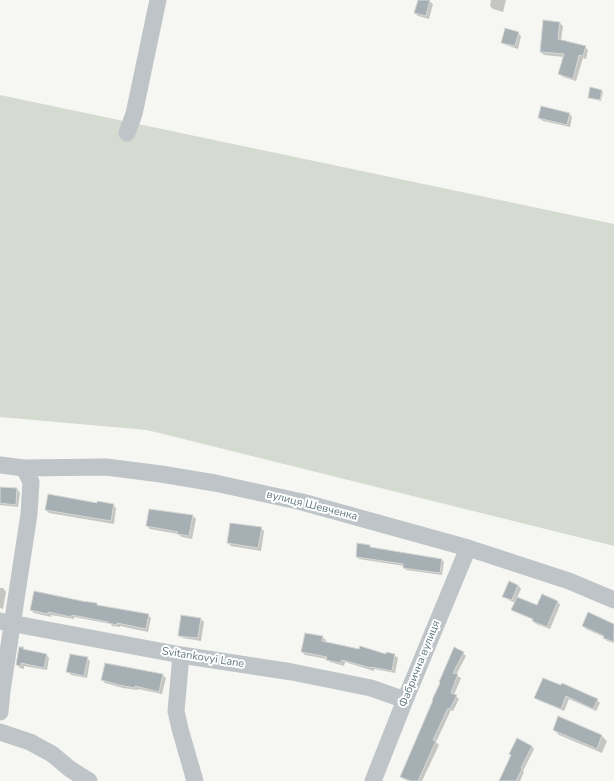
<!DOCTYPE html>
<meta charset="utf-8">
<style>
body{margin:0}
canvas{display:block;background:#f6f6f2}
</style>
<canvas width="614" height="781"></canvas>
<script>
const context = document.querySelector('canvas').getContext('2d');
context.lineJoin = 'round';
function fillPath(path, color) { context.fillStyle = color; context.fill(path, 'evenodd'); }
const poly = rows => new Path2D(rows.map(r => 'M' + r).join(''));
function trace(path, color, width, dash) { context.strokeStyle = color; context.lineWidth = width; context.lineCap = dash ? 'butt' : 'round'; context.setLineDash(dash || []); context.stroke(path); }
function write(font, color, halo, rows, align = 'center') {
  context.font = font + ' "Nunito Sans",sans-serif'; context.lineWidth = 4; context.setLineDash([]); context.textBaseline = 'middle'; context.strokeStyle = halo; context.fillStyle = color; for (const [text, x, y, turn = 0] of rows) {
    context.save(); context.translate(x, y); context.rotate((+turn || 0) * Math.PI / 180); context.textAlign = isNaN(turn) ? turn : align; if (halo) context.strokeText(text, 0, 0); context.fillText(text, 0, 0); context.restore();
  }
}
fillPath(poly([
 [0,95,614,224,614,546,147,430,0,417]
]), '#d6dbd1');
fillPath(poly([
 [419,0,429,1,433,4,429,19,418,16,415,13],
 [491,0,506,0,503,12,493,9,490,6],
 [560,23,563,26,561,41,585,47,588,50,586,59,583,58,576,81,563,77,559,74,564,57,544,55,541,52],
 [518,33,521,36,518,49,506,45,502,42],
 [602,91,603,92,601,101,589,97],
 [569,113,572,117,570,127,543,121,539,118],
 [0,488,17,489,20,493,18,507,0,505],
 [98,504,113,505,116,508,114,524,49,513,46,510],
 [193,516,196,519,192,539,182,537,178,534,150,529,147,526],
 [261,528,264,531,261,551,231,546,228,543],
 [370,546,373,549,442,560,444,562,442,575,406,570,404,568,404,566,359,559,357,556],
 [518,585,521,589,517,598,538,607,542,596,558,602,560,605,550,629,536,624,533,621,534,620,515,612,512,609,515,603,507,599,504,596],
 [0,588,3,588,6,592,3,609,0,608],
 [97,604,98,606,148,615,151,618,148,632,120,626,120,627,112,626,111,624,74,617,74,619,51,615,51,617,34,613,31,610],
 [201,619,204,622,201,641,183,638,179,635],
 [614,625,614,643,607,641,604,637,586,629,583,626],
 [322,637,326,640,325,642,386,655,394,655,398,658,395,673,374,669,374,671,345,662,344,666,330,662,327,659,305,655,302,652],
 [20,648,23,648,26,651,46,654,49,658,47,670,24,666,24,669,20,668,17,665],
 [463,653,466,656,456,675,461,678,454,695,459,699,453,711,451,710,436,742,439,745,422,781,408,781,404,779,401,776,434,701],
 [87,658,90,661,87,678,71,675,68,672],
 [163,675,166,678,162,694,138,689,138,690,123,688,105,683,102,680],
 [543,679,597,700,600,703,596,711,569,699,564,711,538,700,535,698],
 [559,718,602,736,607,741,602,753,559,735,554,730],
 [532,746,534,749,523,771,524,772,520,781,500,781]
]), '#0003');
const building = poly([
 [418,0,430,0,426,16,414,13,418,0],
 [543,20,560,22,558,39,586,46,583,56,579,55,573,79,558,74,564,54,540,52,543,20],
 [505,28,519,32,515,46,501,43,505,28],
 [590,87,602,90,600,100,588,98,590,87],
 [541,106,570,113,567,125,538,118,541,106],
 [0,487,17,488,16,505,0,503,0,487],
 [48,494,97,503,97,501,114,504,111,521,45,510,48,494],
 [149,509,193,515,189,536,177,534,178,532,146,526,149,509],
 [230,523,262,527,258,548,227,543,230,523],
 [357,543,370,545,370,547,442,559,440,573,403,568,403,564,356,557,357,543],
 [509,581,518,585,512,600,502,597,509,581],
 [34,591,82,601,97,603,97,605,149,614,146,629,117,623,117,625,108,623,108,622,72,615,71,617,48,612,48,614,30,610,34,591],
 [542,594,558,601,547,627,532,621,533,619,511,610,517,597,537,605,542,594],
 [588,612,614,624,614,642,603,638,604,636,582,626,588,612],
 [181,615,201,618,198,638,178,636,181,615],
 [305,633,323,636,322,641,359,649,360,646,386,654,386,652,395,654,392,671,371,667,371,668,342,660,341,663,326,660,327,657,301,652,305,633],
 [19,647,24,647,23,649,47,654,44,668,21,663,21,666,16,665,19,647],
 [454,647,464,652,453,673,458,674,451,693,457,695,450,709,448,708,433,740,436,741,418,781,411,781,400,777,433,700,432,700,440,683,439,682,454,647],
 [70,654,88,657,84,676,66,672,70,654],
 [105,663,163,674,159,692,135,686,135,688,119,685,101,680,105,663],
 [543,678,561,685,562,683,598,699,593,709,566,696,561,709,534,698,543,678],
 [558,716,602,735,597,749,553,730,558,716],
 [517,738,532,746,521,768,522,769,516,781,499,781,511,755,509,754,517,738]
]);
fillPath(building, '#a6b0b4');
trace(building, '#d7d7d5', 1);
trace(poly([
 [127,133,134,114,158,0],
 [0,465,24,468,106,467,161,474,215,483,302,502,468,548,569,581,614,600],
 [0,621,181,655,292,672,371,688,405,700],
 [181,655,176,711,180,729,195,781],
 [0,712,2,691,29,514,31,482,24,468],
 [0,732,30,742,52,754,70,769,89,781],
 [373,781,405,700,468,548]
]), '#bec4c7', 17);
write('11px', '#647a84', '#fff', [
 ["вулиця Шевченка",312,506,14],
 ["Svitankovyi Lane",203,658,9],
 ["Фабрична вулиця",420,664,-68]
]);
</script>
